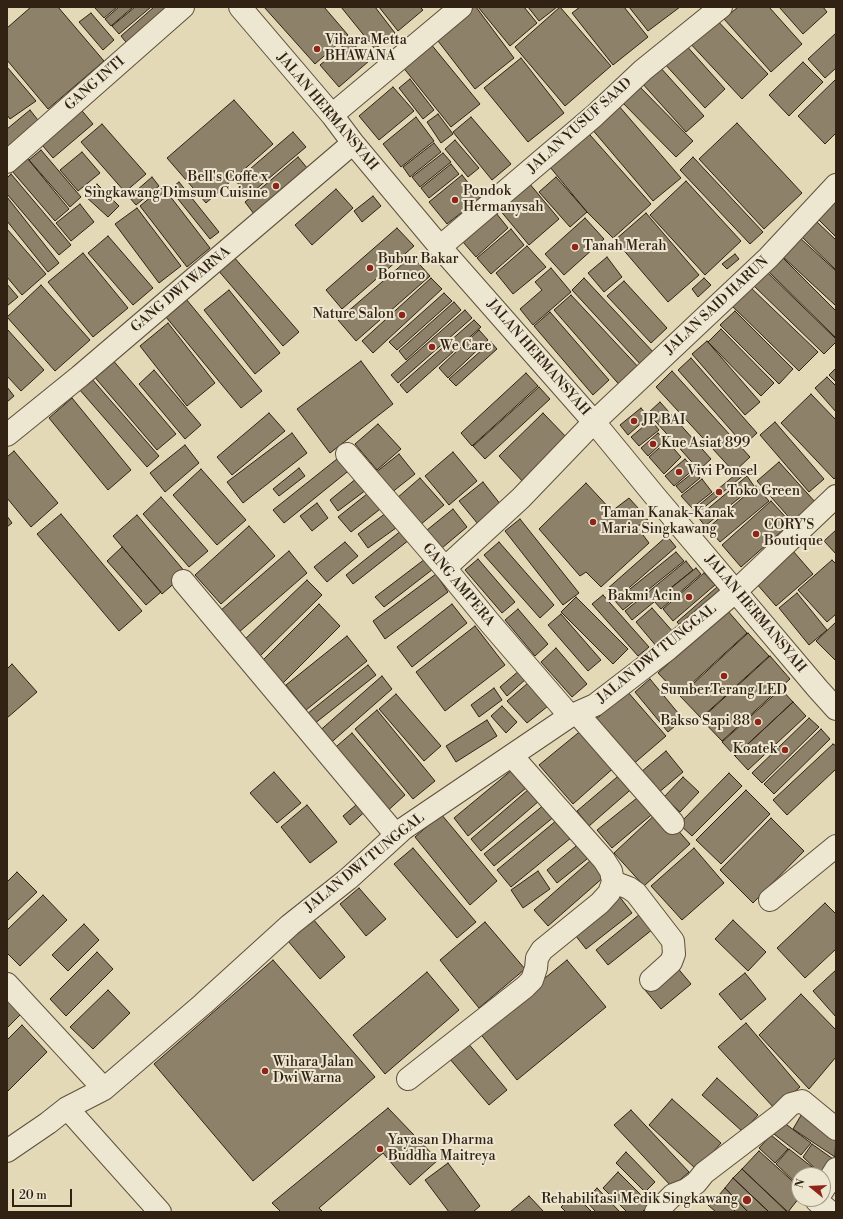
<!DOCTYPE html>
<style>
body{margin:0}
#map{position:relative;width:843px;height:1219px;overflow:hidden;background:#e3d9b7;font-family:"Libre Bodoni",serif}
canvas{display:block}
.frame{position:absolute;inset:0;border:8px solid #322214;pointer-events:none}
.north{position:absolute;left:791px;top:1167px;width:40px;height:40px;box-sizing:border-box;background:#ede6d0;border:1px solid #a29885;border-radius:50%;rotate:288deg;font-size:11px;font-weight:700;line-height:16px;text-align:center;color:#322214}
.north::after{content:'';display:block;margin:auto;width:14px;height:18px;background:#8f2418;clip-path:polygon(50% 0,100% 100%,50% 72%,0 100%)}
.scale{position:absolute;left:12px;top:1189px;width:60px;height:18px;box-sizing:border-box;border:2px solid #322214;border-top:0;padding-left:5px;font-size:12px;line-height:14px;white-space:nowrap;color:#322214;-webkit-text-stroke:3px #ede6d0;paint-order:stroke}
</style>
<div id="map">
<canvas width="843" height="1219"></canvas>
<div class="frame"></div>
<div class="north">N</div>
<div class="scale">20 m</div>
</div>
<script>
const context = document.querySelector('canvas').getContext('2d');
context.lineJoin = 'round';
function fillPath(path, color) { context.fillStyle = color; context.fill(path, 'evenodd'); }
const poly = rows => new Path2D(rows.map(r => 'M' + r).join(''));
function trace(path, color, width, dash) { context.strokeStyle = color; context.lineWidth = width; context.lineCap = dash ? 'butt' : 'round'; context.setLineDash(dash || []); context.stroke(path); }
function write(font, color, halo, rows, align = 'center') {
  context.font = font + ' "Libre Bodoni",serif'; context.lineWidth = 4; context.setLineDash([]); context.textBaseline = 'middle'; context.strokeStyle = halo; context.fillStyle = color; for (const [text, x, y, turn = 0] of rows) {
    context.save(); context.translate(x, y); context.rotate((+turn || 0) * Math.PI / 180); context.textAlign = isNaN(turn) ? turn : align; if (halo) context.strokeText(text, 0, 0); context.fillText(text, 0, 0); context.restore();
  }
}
const building = poly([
 [31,7,58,7,104,61,48,109,7,60,7,28,31,7],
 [97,7,117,7,104,18,95,8,97,7],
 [119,7,133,7,111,26,105,19,119,7],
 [135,7,151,7,119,34,112,26,135,7],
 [154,7,175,7,130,47,121,36,154,7],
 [264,7,324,7,348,35,315,64,264,7],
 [341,7,375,7,395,33,375,49,341,7],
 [379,7,420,7,423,10,398,31,379,7],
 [473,7,476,7,514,58,475,89,435,37,473,7],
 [478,7,524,7,537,23,510,46,478,7],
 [528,7,557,7,539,21,528,7],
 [560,7,611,66,565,106,515,47,560,7],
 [580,7,624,7,648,37,613,65,572,13,580,7],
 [629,7,680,7,648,31,629,7],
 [738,7,769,7,802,44,771,72,724,19,738,7],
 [779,7,823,7,827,12,803,34,779,7],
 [91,13,114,40,103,50,79,22,91,13],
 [713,16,768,74,742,99,687,40,713,16],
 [836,33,836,68,825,78,808,59,836,33],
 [350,40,369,61,339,87,320,65,350,40],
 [430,43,480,104,451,127,402,66,430,43],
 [684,43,725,89,705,108,663,62,684,43],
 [521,58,564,113,528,142,484,88,521,58],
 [803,62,823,82,789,116,769,95,803,62],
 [659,66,704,116,686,132,641,82,659,66],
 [7,67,36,101,10,119,7,115,7,67],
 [410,79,434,110,423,119,399,88,410,79],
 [836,79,836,133,825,144,798,116,836,79],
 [636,83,693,141,676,157,620,100,636,83],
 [393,87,414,111,379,140,359,116,393,87],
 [234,100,273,144,206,203,167,158,234,100],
 [618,105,681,178,653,201,591,128,618,105],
 [78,106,93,124,53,158,38,140,78,106],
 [30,110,41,124,7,152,7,129,30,110],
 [438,114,453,134,441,143,427,122,438,114],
 [416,117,434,141,401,167,383,144,416,117],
 [471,117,511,164,492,180,453,132,471,117],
 [737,123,802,193,764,229,699,159,737,123],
 [102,124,146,174,125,192,81,142,102,124],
 [583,127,651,204,613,238,587,212,545,161,583,127],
 [293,132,306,147,248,196,236,181,293,132],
 [455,140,479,168,468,177,445,149,455,140],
 [434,143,441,152,410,177,403,167,434,143],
 [41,150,81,197,70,207,29,160,41,150],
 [82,152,100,173,78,191,60,170,82,152],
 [443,153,451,162,420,187,412,177,443,153],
 [298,157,308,169,254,214,245,202,298,157],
 [693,157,763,232,750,244,680,170,693,157],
 [27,158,69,209,55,221,12,171,27,158],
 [451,164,459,174,429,198,421,188,451,164],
 [11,174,71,245,59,255,7,194,7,178,11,174],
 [462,175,480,198,447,224,429,202,462,175],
 [152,177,159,186,136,205,129,197,152,177],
 [524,177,559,219,529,245,494,203,524,177],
 [556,177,587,212,570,227,539,192,556,177],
 [686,181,741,241,705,275,650,215,686,181],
 [179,182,219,232,210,239,170,189,179,182],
 [97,184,119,206,108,217,85,196,97,184],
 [163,187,210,248,187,267,140,206,163,187],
 [336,189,353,208,312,245,295,225,336,189],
 [373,196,381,206,362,222,354,211,373,196],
 [7,197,59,263,48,272,7,221,7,197],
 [834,201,836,203,836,237,817,218,834,201],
 [80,204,94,222,71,241,56,223,80,204],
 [137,208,181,266,159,283,115,224,137,208],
 [496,213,508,228,476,257,463,242,496,213],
 [646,213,699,275,668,302,615,240,646,213],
 [585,218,604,239,564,275,545,254,585,218],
 [817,222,836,240,836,270,802,237,817,222],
 [397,228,414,246,342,309,326,290,397,228],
 [7,229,46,274,22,295,7,277,7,229],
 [511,229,524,245,491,274,477,258,511,229],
 [108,236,153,288,133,305,88,253,108,236],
 [799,237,836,271,836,306,782,256,799,237],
 [527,246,546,267,513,294,496,273,527,246],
 [83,253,128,308,93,337,48,282,83,253],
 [735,254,739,259,727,269,722,264,735,254],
 [780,255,836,311,836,336,835,337,766,269,780,255],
 [233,256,299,332,283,346,217,269,233,256],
 [412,256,430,276,356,341,338,320,412,256],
 [607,257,622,277,604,292,588,273,607,257],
 [551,268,571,292,533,325,520,309,542,290,535,282,551,268],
 [764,269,836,339,836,342,824,354,751,283,764,269],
 [431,278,442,289,373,353,362,341,431,278],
 [584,278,655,354,642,366,572,290,584,278],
 [704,278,711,285,698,297,692,289,704,278],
 [624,281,667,328,651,343,607,296,624,281],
 [7,284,18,297,7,306,7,284],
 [41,285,90,340,55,371,7,317,41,285],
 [749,286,818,352,799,371,731,305,749,286],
 [229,290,280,353,255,374,204,310,229,290],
 [444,293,452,301,397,350,389,342,444,293],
 [571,295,642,371,623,389,554,310,571,295],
 [186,299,262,391,241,408,166,317,186,299],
 [454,302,461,310,406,360,399,351,454,302],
 [465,310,472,318,398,383,391,375,465,310],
 [735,311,793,369,779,384,720,325,735,311],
 [550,312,609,380,593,395,534,326,550,312],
 [474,320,481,327,407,393,400,385,474,320],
 [168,323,215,383,187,406,140,346,168,323],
 [7,329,44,370,21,391,7,376,7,329],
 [721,329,774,383,761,396,708,342,721,329],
 [479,330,488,340,448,378,439,368,479,330],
 [707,341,760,402,745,415,692,354,707,341],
 [491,342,497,349,456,386,449,379,491,342],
 [111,358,176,434,157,450,92,374,111,358],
 [691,358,757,433,744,445,678,370,691,358],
 [361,361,393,404,330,453,297,409,361,361],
 [836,368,836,382,829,375,836,368],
 [154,370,201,425,185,439,139,384,154,370],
 [672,371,750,457,734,472,656,387,672,371],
 [526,373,538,386,472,446,461,433,526,373],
 [827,377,836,386,836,412,815,388,827,377],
 [91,378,159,456,147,467,79,389,91,378],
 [7,387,14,396,7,402,7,387],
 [539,387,550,399,485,459,473,446,539,387],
 [811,394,836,420,836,477,834,479,781,423,811,394],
 [72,398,131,470,108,490,49,418,72,398],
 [660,402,711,459,699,470,648,413,660,402],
 [641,408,648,417,628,435,620,425,641,408],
 [269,413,285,431,232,475,217,457,269,413],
 [543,413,570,441,525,484,499,456,543,413],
 [651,420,659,430,639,446,631,437,651,420],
 [775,422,824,479,809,492,760,435,775,422],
 [378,424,401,449,377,470,355,444,378,424],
 [292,433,307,453,243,503,227,482,292,433],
 [658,433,665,440,648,456,641,448,658,433],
 [667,441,681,457,664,474,649,457,667,441],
 [185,445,199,463,165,492,150,473,185,445],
 [14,451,58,503,31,527,7,498,7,457,14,451],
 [453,452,477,481,449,505,425,476,453,452],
 [399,454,415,474,391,493,375,473,399,454],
 [342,455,352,468,284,523,273,510,342,455],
 [685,459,694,469,674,486,665,476,685,459],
 [779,462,816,503,793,522,757,481,779,462],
 [299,468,305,476,279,496,273,489,299,468],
 [201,469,246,520,217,545,173,495,201,469],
 [741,470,745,474,696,514,693,510,741,470],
 [695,471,700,478,682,493,676,486,695,471],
 [747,476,754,486,705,526,698,517,747,476],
 [357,478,366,490,338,511,330,500,357,478],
 [420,478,444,505,420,525,397,498,420,478],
 [702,479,712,492,692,508,681,496,702,479],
 [483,482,501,505,478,524,459,501,483,482],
 [586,483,612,511,629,498,648,519,637,527,649,543,601,587,586,572,580,576,539,529,586,483],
 [756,486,769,501,720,542,708,528,756,486],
 [372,490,384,506,351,532,338,517,372,490],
 [161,497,208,551,189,567,143,514,161,497],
 [771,501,791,523,741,567,722,545,771,501],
 [317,503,328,518,312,531,300,516,317,503],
 [453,509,467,527,442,548,427,530,453,509],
 [386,513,396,528,368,548,358,534,386,513],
 [61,514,142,611,119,631,37,534,61,514],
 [137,515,186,573,162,594,113,536,137,515],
 [7,516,12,523,7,527,7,516],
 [520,519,579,593,563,605,505,531,520,519],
 [249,526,275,556,221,604,195,575,249,526],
 [402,530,409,540,353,584,346,575,402,530],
 [836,530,836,554,824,541,836,530],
 [667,536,676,547,615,600,606,590,667,536],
 [345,542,358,556,327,582,314,567,345,542],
 [499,542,554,605,540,618,484,555,499,542],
 [122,547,161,592,146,605,107,561,122,547],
 [289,551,307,573,238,633,220,611,289,551],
 [793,551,813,574,776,606,756,583,793,551],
 [676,552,684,561,623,610,615,601,676,552],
 [425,559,433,569,384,607,375,597,425,559],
 [478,559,515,602,502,613,465,570,478,559],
 [832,560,836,564,836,614,827,622,798,590,832,560],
 [686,561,693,570,632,620,625,611,686,561],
 [696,568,701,574,661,609,654,601,696,568],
 [704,573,715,585,673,621,663,609,704,573],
 [436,574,448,592,385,639,373,621,436,574],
 [307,580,322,595,258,658,242,642,307,580],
 [717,587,723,594,683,629,677,622,717,587],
 [797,593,827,630,809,645,779,608,797,593],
 [603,595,649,647,638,656,592,604,603,595],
 [576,597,628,649,613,664,561,612,576,597],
 [319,604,340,626,279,687,258,665,319,604],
 [452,604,467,623,412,667,397,647,452,604],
 [652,608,674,633,657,647,636,622,652,608],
 [518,609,548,644,535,656,505,620,518,609],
 [727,610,747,633,679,695,658,673,727,610],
 [561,614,601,660,588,671,548,625,561,614],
 [836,622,836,661,816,641,836,622],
 [475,626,505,665,445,711,416,672,475,626],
 [748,633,769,656,701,718,680,696,748,633],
 [347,636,367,661,306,710,286,685,347,636],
 [556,648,587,684,572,697,541,662,556,648],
 [770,656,790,679,722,741,701,719,770,656],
 [12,664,37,692,7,718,7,669,12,664],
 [368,665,376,675,314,724,307,714,368,665],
 [520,670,526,679,507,696,500,687,520,670],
 [382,676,392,689,326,747,316,734,382,676],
 [650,679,683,719,668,732,635,692,650,679],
 [528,683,548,706,527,723,507,701,528,683],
 [494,688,502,700,479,717,471,705,494,688],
 [781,689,793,702,735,756,722,742,781,689],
 [627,691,666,736,631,766,593,722,627,691],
 [396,694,441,746,424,761,379,709,396,694],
 [793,702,806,716,748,770,735,756,793,702],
 [502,706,517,722,506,733,491,716,502,706],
 [377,710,435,781,413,799,355,729,377,710],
 [809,718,819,727,762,783,752,773,809,718],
 [487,720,497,736,456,762,446,746,487,720],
 [583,729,617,765,573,804,539,765,583,729],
 [821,729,830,739,774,794,764,784,821,729],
 [352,733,405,795,384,814,330,752,352,733],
 [833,744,836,746,836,769,787,815,773,800,833,744],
 [666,751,683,772,658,793,641,772,666,751],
 [512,770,526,788,468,836,454,818,512,770],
 [274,772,301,803,277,823,250,793,274,772],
 [623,772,636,785,589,826,577,811,623,772],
 [729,773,742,786,692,836,679,824,729,773],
 [683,777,699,792,680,812,664,797,683,777],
 [529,789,539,801,481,851,471,839,529,789],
 [746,790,770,814,721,864,696,840,746,790],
 [642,794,656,811,612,848,597,830,642,794],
 [362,800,369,808,350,825,343,816,362,800],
 [545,804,555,816,494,866,484,854,545,804],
 [307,805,337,842,310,863,281,827,307,805],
 [660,810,690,844,644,886,614,853,660,810],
 [441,814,497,881,470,905,415,837,441,814],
 [563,815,577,833,511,887,497,870,563,815],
 [771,818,804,851,753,903,720,870,771,818],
 [581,842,592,855,557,883,547,870,581,842],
 [413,848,476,922,457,938,394,864,413,848],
 [694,848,724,883,682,920,651,886,694,848],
 [591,860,605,876,548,926,534,910,591,860],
 [538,871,550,889,523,908,511,890,538,871],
 [17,872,37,892,7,921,7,882,17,872],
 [359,888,386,919,366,936,340,904,359,888],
 [43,895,67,920,20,966,7,953,7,930,43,895],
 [619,896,632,913,586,949,572,931,619,896],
 [825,903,836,914,836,949,805,978,777,948,825,903],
 [640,914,653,929,608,965,596,950,640,914],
 [313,919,345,957,320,979,288,941,313,919],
 [733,920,766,952,748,971,715,939,733,920],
 [485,922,525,969,479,1008,440,960,485,922],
 [84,924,99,940,68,971,52,955,84,924],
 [97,952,113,969,66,1016,50,999,97,952],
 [273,960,375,1077,253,1181,154,1064,273,960],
 [567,960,606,1007,517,1080,479,1032,567,960],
 [675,965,691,984,661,1009,645,990,675,965],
 [836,970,836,1017,813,991,836,970],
 [427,972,459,1010,385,1074,353,1035,427,972],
 [745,973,766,999,741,1020,719,994,745,973],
 [108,990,130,1013,93,1049,70,1027,108,990],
 [801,994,836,1030,836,1057,809,1089,759,1035,801,994],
 [7,998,22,1013,7,1028,7,998],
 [746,1023,800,1087,775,1109,718,1047,746,1023],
 [22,1025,47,1052,7,1092,7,1040,22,1025],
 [467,1042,507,1090,489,1105,449,1058,467,1042],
 [717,1078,758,1115,743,1132,702,1095,717,1078],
 [672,1099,721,1143,697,1170,649,1125,672,1099],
 [388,1108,438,1160,410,1185,383,1153,319,1208,323,1212,281,1212,272,1203,388,1108],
 [631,1110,689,1172,672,1187,614,1125,631,1110],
 [803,1112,836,1134,835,1157,793,1129,803,1112],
 [783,1122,811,1143,801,1155,774,1134,783,1122],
 [771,1135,788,1149,775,1163,759,1148,771,1135],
 [812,1144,833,1159,821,1174,803,1157,812,1144],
 [789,1149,821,1174,819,1175,799,1175,799,1186,776,1164,789,1149],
 [759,1151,799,1187,799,1198,788,1212,742,1169,759,1151],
 [626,1152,655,1182,645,1192,616,1163,626,1152],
 [448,1163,480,1206,473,1212,449,1212,425,1180,448,1163],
 [742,1169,787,1212,769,1212,733,1178,742,1169],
 [618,1172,650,1204,642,1212,627,1212,603,1188,618,1172],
 [733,1178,769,1212,748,1212,725,1188,733,1178],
 [597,1188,620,1212,596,1212,585,1200,597,1188],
 [725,1188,748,1212,736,1212,719,1195,725,1188],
 [574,1194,592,1212,566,1212,561,1207,574,1194],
 [719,1195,736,1212,716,1212,708,1205,719,1195],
 [529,1196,544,1212,510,1212,529,1196]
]);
fillPath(building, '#8e8169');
trace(building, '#322214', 1);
const minor = poly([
 [240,7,332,115,353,143,440,247,594,422,654,495,818,689,836,709],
 [332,115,461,7],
 [7,162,183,7],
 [440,247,594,116,643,70,721,7],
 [7,435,80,376,353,143],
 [347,454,445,568,490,623,570,716],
 [445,568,521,498,594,422,768,258,836,185],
 [183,581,396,835],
 [577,713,673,823],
 [613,882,629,888,636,893,673,941,674,954,671,962,651,980],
 [770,900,836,846],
 [7,984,104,1089],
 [408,1079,525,987,532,980,536,968,537,958,542,950,600,903,609,893,613,882,611,871,604,860,512,756],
 [67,1108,160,1212],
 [7,1151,48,1123,67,1108,104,1089,203,1004,290,925,348,879,403,829,570,716,595,705,668,649,736,591,836,496],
 [823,1190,836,1169],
 [817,1201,830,1212],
 [656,1212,673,1195,686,1190,696,1183,704,1173,780,1115,791,1104,802,1101,836,1129]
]);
trace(minor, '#5e503d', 24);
trace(minor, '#ede6d0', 22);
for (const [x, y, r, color] of [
 [317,49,4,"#8f2418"],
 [276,186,4,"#8f2418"],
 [455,200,4,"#8f2418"],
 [575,247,4,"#8f2418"],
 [370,268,4,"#8f2418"],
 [402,315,4,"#8f2418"],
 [432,347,4,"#8f2418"],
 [634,421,4,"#8f2418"],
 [653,444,4,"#8f2418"],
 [679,472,4,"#8f2418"],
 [719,492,4,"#8f2418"],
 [593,522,4,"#8f2418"],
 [756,534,4,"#8f2418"],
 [689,597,4,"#8f2418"],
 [724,676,4,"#8f2418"],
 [758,722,4,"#8f2418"],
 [785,750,4,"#8f2418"],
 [265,1071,4,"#8f2418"],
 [380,1149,4,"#8f2418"],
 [747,1200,5,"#8f2418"]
]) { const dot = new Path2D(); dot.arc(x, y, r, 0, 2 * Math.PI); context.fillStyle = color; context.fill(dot); trace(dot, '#ede6d0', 1.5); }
write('14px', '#322214', '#ede6d0', [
 ["Vihara Metta",325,41],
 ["BHAWANA",325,57],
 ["Bell's Coffe x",268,178,"right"],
 ["Singkawang Dimsum Cuisine",268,194,"right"],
 ["Pondok",463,192],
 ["Hermanysah",463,208],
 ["Tanah Merah",583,247],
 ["Bubur Bakar",378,260],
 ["Borneo",378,276],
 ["Nature Salon",394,315,"right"],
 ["We Care",440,347],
 ["JP BAI",642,421],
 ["Kue Asiat 899",661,444],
 ["Vivi Ponsel",687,472],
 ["Toko Green",727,492],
 ["Taman Kanak-Kanak",601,514],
 ["Maria Singkawang",601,530],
 ["CORY'S",764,526],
 ["Boutique",764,542],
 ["Bakmi Acin",681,597,"right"],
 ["SumberTerang LED",724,691,"center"],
 ["Bakso Sapi 88",750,722,"right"],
 ["Koatek",777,750,"right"],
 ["Wihara Jalan",273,1063],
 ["Dwi Warna",273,1079],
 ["Yayasan Dharma",388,1141],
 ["Buddha Maitreya",388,1157],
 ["Rehabilitasi Medik Singkawang",738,1200,"right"]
], 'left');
write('14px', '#322214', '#ede6d0', [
 ["GANG INTI",95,84,-41],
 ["JALAN HERMANSYAH",327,112,50],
 ["JALAN YUSUF SAAD",580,126,-42],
 ["GANG DWI WARNA",181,290,-40],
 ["JALAN SAID HARUN",717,306,-43],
 ["JALAN HERMANSYAH",538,358,49],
 ["GANG AMPERA",458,585,50],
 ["JALAN HERMANSYAH",755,614,50],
 ["JALAN DWI TUNGGAL",657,654,-39],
 ["JALAN DWI TUNGGAL",365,863,-39]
]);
</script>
